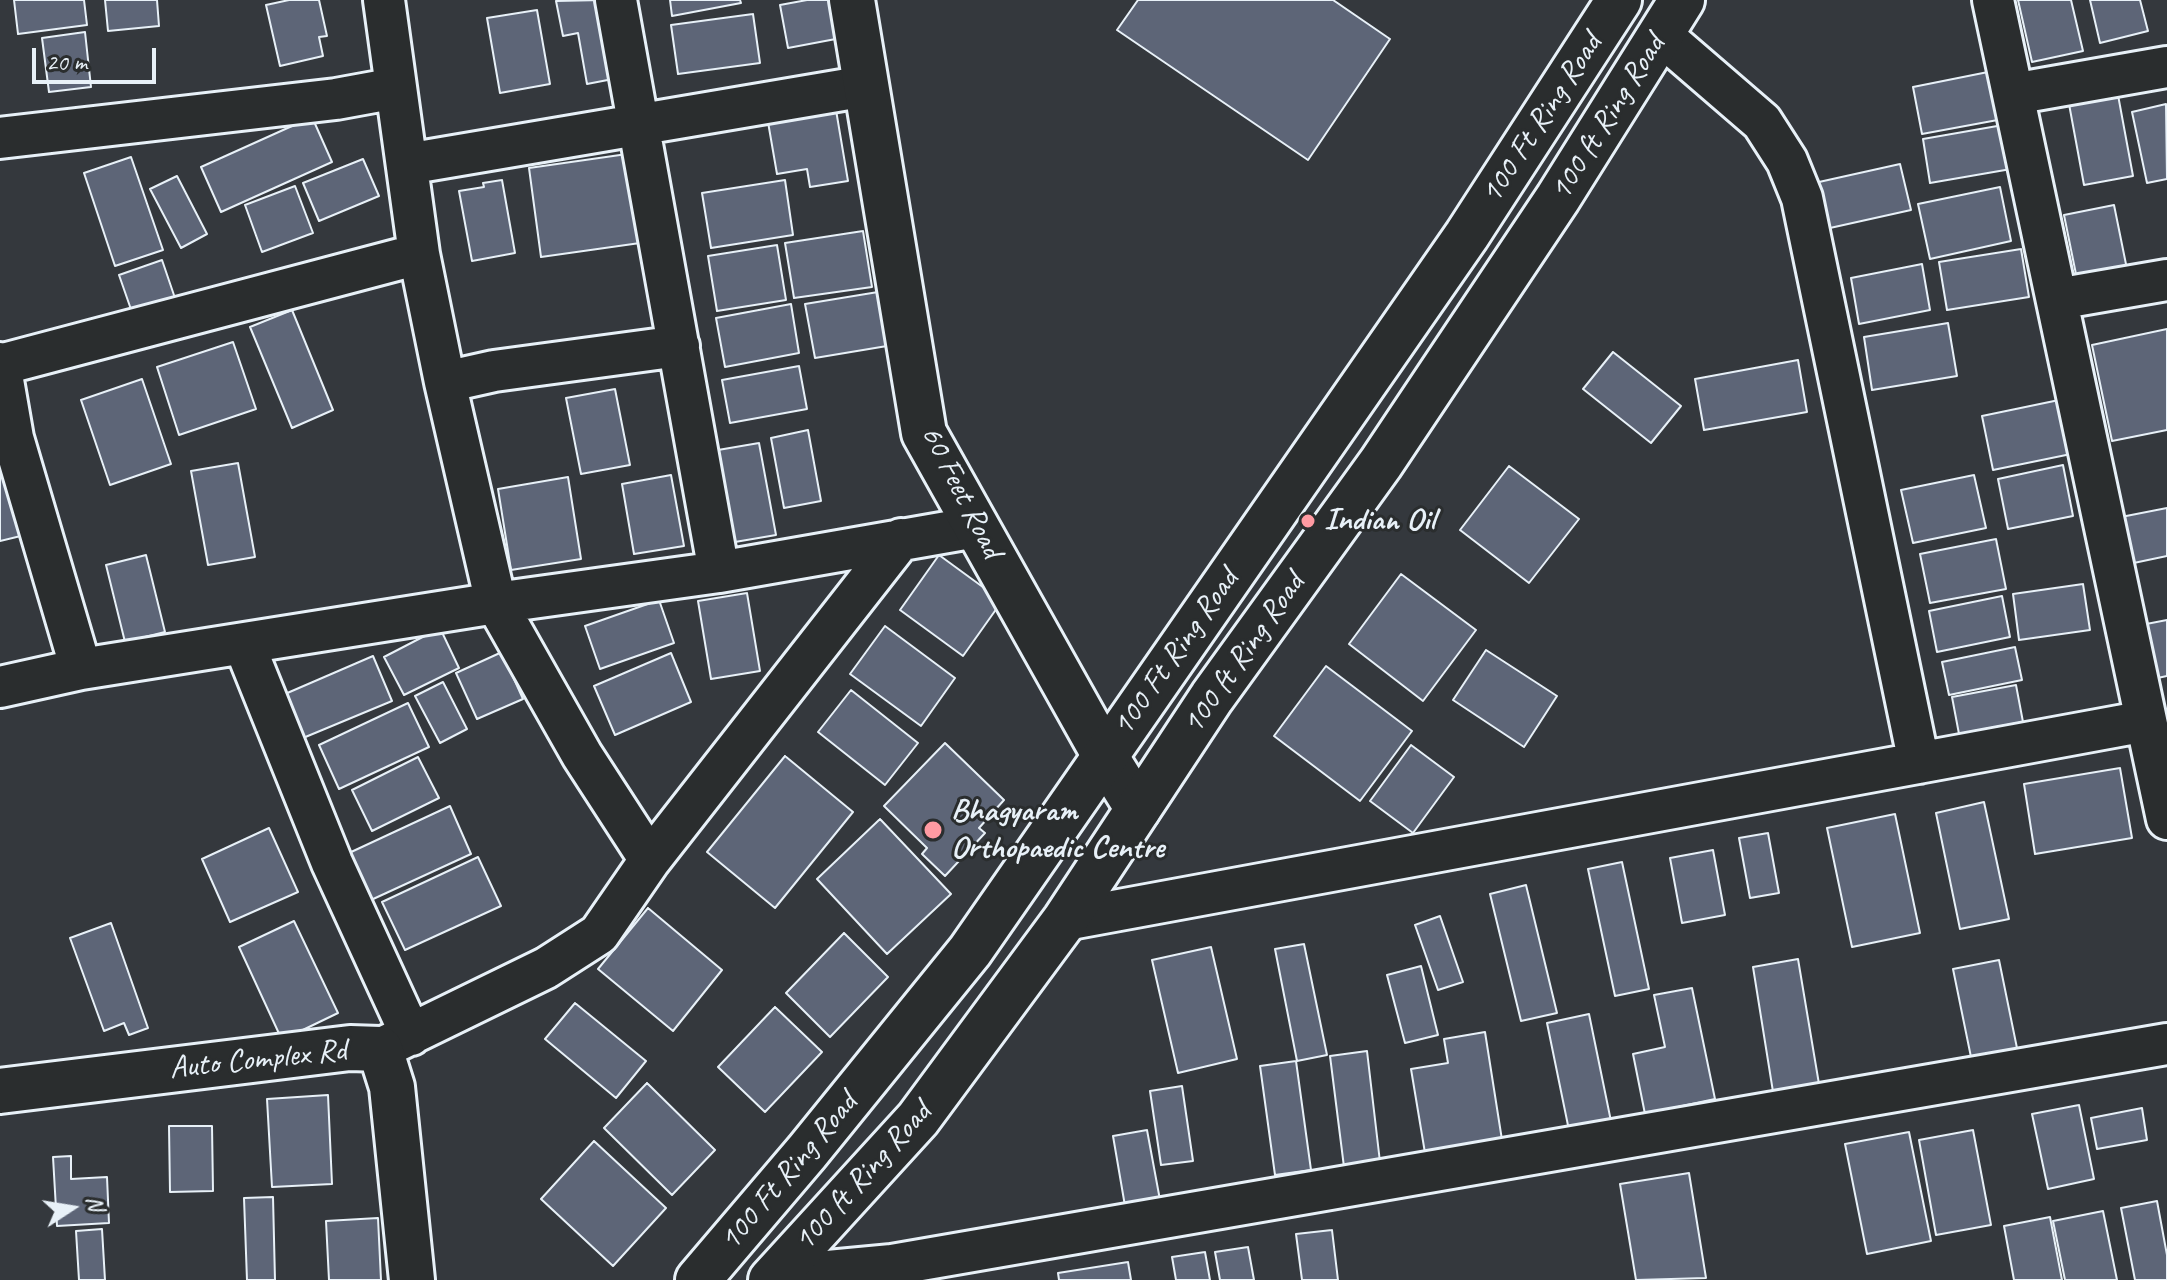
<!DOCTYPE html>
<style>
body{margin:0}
#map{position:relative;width:2167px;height:1280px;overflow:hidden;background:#34383d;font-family:Caveat,sans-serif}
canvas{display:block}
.north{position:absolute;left:32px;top:1168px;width:80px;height:80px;-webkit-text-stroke:6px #2a2d2e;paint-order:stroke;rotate:78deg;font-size:22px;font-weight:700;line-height:32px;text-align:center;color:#e8f1f8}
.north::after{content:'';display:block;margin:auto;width:28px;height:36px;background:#e8f1f8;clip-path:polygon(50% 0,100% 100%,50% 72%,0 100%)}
.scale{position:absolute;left:32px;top:48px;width:124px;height:36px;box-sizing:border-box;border:4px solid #e8f1f8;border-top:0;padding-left:10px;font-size:24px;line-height:28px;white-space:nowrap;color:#e8f1f8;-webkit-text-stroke:6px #2a2d2e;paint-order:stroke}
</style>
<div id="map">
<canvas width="2167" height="1280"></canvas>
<div class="north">N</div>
<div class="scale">20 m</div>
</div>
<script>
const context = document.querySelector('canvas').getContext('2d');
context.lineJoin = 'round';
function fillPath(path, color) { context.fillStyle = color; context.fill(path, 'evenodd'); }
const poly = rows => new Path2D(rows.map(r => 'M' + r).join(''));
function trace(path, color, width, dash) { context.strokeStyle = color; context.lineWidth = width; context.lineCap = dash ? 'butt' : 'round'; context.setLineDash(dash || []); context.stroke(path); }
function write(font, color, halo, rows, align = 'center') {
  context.font = font + ' Caveat,sans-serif'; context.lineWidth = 6; context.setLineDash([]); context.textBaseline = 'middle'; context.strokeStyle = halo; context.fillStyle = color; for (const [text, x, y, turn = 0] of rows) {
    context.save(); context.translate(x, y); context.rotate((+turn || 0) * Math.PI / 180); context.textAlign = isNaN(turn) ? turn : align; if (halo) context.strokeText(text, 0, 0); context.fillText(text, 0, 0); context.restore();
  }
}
const building = poly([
 [14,0,84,0,87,25,18,34,14,0],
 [105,0,157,0,159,26,108,31,105,0],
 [289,0,319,0,327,36,319,37,323,56,280,66,266,5,289,0],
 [603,0,618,78,587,84,578,33,563,36,556,1,603,0],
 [670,0,740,0,741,3,672,16,670,0],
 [807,0,834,0,841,38,788,48,780,5,807,0],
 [1138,0,1333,0,1390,39,1308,160,1117,30,1138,0],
 [2018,0,2071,0,2083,51,2032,62,2018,0],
 [2090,0,2140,0,2148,31,2100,43,2090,0],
 [537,10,550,84,500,93,487,18,537,10],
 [753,14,760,63,678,74,671,25,753,14],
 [85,32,91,87,49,92,42,38,85,32],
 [1993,71,2003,119,1922,134,1913,87,1993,71],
 [2118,95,2133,176,2084,185,2069,104,2118,95],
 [2166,104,2167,179,2147,183,2132,112,2166,104],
 [836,110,848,181,810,187,807,169,777,174,768,122,836,110],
 [312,117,332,162,221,212,201,167,312,117],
 [2003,125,2011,169,1930,183,1923,139,2003,125],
 [627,154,640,243,541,257,529,168,627,154],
 [131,157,163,250,115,266,84,173,131,157],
 [363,159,379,196,319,221,303,183,363,159],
 [1900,164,1911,210,1821,230,1810,184,1900,164],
 [177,176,207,234,181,248,150,189,177,176],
 [502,180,515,253,472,261,459,191,484,187,483,183,502,180],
 [785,180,793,235,711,248,702,193,785,180],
 [295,186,313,233,262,252,245,205,295,186],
 [2000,187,2011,241,1930,259,1918,204,2000,187],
 [2114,205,2130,284,2080,294,2064,215,2114,205],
 [863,231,872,287,794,298,785,243,863,231],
 [777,245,786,300,717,311,708,256,777,245],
 [2021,249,2029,297,1947,310,1939,262,2021,249],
 [162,260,177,304,134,318,119,275,162,260],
 [1922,264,1930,310,1859,324,1851,278,1922,264],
 [878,292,887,346,815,358,805,304,878,292],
 [791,304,799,353,725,367,716,318,791,304],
 [292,310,333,410,292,428,250,327,292,310],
 [1948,323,1957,376,1872,390,1864,337,1948,323],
 [2167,329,2167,430,2112,441,2092,345,2167,329],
 [233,342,256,409,179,435,157,367,233,342],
 [1613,352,1681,406,1651,443,1583,389,1613,352],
 [1798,360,1807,412,1704,430,1695,379,1798,360],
 [799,366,807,409,730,423,722,380,799,366],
 [142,379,171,464,110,485,81,400,142,379],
 [615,389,630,465,581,474,566,398,615,389],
 [2059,400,2071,454,1993,470,1982,416,2059,400],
 [808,430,821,501,784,508,771,438,808,430],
 [759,443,776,535,735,542,718,450,759,443],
 [0,460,29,534,0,541,0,460],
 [238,463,255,557,208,565,191,471,238,463],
 [2063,465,2073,516,2008,529,1998,479,2063,465],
 [1509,466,1579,519,1529,583,1460,530,1509,466],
 [671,475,684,546,634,554,622,484,671,475],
 [1974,475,1986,528,1913,543,1901,490,1974,475],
 [568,477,581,559,511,570,498,489,568,477],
 [2167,508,2167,556,2129,564,2121,517,2167,508],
 [1996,539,2006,589,1930,603,1920,554,1996,539],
 [146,555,165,632,125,642,106,565,146,555],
 [939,555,1002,601,963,656,900,610,939,555],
 [1401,574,1476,630,1423,701,1349,644,1401,574],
 [2083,584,2090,630,2019,640,2013,594,2083,584],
 [747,593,760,671,711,679,698,601,747,593],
 [2002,596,2010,637,1937,652,1929,611,2002,596],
 [659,600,674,643,600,669,585,626,659,600],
 [2167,620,2167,676,2148,680,2136,626,2167,620],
 [885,626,955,678,921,726,850,674,885,626],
 [440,628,459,668,404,695,384,657,440,628],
 [2015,647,2022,680,1949,695,1942,662,2015,647],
 [1486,650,1557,696,1524,747,1453,700,1486,650],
 [502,652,523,699,477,719,456,673,502,652],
 [671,653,691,702,615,735,594,686,671,653],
 [373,656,392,701,303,738,285,694,373,656],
 [1326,666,1412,731,1360,801,1274,736,1326,666],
 [443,682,467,729,440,743,415,696,443,682],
 [2016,685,2023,722,1959,734,1952,697,2016,685],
 [851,690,918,743,885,785,818,732,851,690],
 [408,703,429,747,339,789,319,745,408,703],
 [945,743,1004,800,979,828,985,833,945,876,922,854,927,848,884,806,945,743],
 [1411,745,1454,777,1413,833,1370,801,1411,745],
 [785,756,853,812,775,908,707,852,785,756],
 [418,757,439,798,372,831,352,790,418,757],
 [2120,768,2132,838,2035,854,2024,784,2120,768],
 [1984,802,2009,919,1960,929,1936,813,1984,802],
 [450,806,471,854,371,900,349,853,450,806],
 [1895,814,1920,933,1852,947,1827,828,1895,814],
 [880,819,951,894,887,954,817,879,880,819],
 [269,828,298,892,230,922,202,859,269,828],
 [1768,833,1779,893,1750,898,1739,838,1768,833],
 [1713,850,1725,915,1682,923,1670,858,1713,850],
 [478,857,501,906,405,950,382,902,478,857],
 [1622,862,1649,989,1615,996,1588,869,1622,862],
 [1526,885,1557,1013,1521,1021,1490,894,1526,885],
 [648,908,722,970,673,1031,598,969,648,908],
 [1440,916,1463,982,1438,990,1415,925,1440,916],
 [294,921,338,1013,282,1040,239,947,294,921],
 [111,923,148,1028,129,1035,124,1023,104,1031,70,938,111,923],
 [844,933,888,977,830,1037,786,993,844,933],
 [1304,944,1327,1055,1297,1061,1275,949,1304,944],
 [1211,947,1237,1059,1178,1073,1152,960,1211,947],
 [1798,959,1820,1090,1774,1098,1753,967,1798,959],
 [1999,960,2018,1053,1972,1062,1953,969,1999,960],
 [1421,966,1438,1035,1405,1043,1387,975,1421,966],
 [1692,988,1715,1099,1645,1114,1633,1054,1665,1047,1654,995,1692,988],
 [575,1003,646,1061,616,1098,545,1039,575,1003],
 [775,1007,822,1052,765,1112,718,1067,775,1007],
 [1589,1014,1613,1131,1571,1140,1547,1023,1589,1014],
 [1485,1032,1502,1140,1425,1153,1411,1069,1448,1063,1444,1039,1485,1032],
 [1367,1051,1380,1162,1344,1167,1330,1056,1367,1051],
 [1296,1061,1311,1170,1275,1175,1260,1066,1296,1061],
 [647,1083,715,1150,672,1195,604,1128,647,1083],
 [1182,1086,1193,1161,1161,1165,1150,1091,1182,1086],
 [328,1095,332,1184,272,1187,267,1099,328,1095],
 [2079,1105,2094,1179,2048,1189,2032,1114,2079,1105],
 [2142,1108,2147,1140,2097,1149,2091,1118,2142,1108],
 [169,1126,212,1126,213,1191,170,1192,169,1126],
 [1147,1130,1160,1200,1125,1206,1113,1136,1147,1130],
 [1973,1130,1991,1225,1936,1235,1919,1140,1973,1130],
 [1909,1132,1931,1241,1867,1254,1845,1144,1909,1132],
 [594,1141,666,1208,613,1266,541,1199,594,1141],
 [71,1156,71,1179,107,1177,109,1223,57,1226,53,1157,71,1156],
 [1689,1173,1706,1278,1636,1280,1620,1184,1689,1173],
 [273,1197,275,1280,247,1280,244,1198,273,1197],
 [2157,1201,2167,1255,2167,1280,2135,1280,2121,1208,2157,1201],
 [2103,1211,2117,1280,2065,1280,2053,1221,2103,1211],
 [2050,1217,2062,1280,2014,1280,2004,1226,2050,1217],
 [378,1218,381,1280,329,1280,326,1221,378,1218],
 [102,1229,105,1280,79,1280,76,1231,102,1229],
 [1332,1230,1338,1280,1302,1280,1296,1234,1332,1230],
 [1248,1247,1254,1280,1220,1280,1215,1252,1248,1247],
 [1205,1252,1210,1280,1176,1280,1172,1257,1205,1252],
 [1128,1262,1131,1280,1059,1280,1058,1273,1128,1262]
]);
fillPath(building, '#5d6577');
trace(building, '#e8f1f8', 2);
const minor = poly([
 [384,0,419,254,445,382,496,603,582,755,650,860],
 [616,0,719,572],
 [1993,0,2167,819],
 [1660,34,1762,122,1787,161,1802,198,1919,763],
 [2013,94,2167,67],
 [0,138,336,99,396,88],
 [407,164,866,86],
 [2057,299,2167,280],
 [0,363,13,438,81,669],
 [0,365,419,254],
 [445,382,494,371,679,346],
 [244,644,332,863,411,1035],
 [0,687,81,669,496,603,719,572,976,527],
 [1065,920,2146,721],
 [380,1049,546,968,599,934,650,860,901,539],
 [775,1276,892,1265,2167,1044]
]);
const tertiary = poly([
 [852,0,924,433,1105,756,1138,809],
 [0,1091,350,1048,380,1049,392,1087,412,1280]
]);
const primary = poly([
 [698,1280,807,1152,970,951,1467,235,1619,0],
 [771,1280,918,1119,1065,920,1212,697,1381,463,1558,198,1682,0]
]);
trace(minor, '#e8f1f8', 46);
trace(tertiary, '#e8f1f8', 50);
trace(primary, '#e8f1f8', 50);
trace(minor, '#2a2d2e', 40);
trace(tertiary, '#2a2d2e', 44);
trace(primary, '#2a2d2e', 44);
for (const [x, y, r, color] of [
 [1308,521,8,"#ff9aa2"],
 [933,830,10,"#ff9aa2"]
]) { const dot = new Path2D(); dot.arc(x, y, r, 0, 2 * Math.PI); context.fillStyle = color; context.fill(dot); trace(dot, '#2a2d2e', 3); }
write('32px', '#e8f1f8', '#2a2d2e', [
 ["100 ft Ring Road",1608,118,-58],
 ["100 Ft Ring Road",1542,119,-57],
 ["60 Feet Road",961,492,63],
 ["100 Ft Ring Road",1176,653,-55],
 ["100 ft Ring Road",1244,654,-55],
 ["Auto Complex Rd",258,1060,-6],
 ["100 Ft Ring Road",789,1172,-50],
 ["100 ft Ring Road",863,1177,-48]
]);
write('bold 32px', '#e8f1f8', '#2a2d2e', [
 ["Indian Oil",1324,521],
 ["Bhagyaram",951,812],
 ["Orthopaedic Centre",951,849]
], 'left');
</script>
